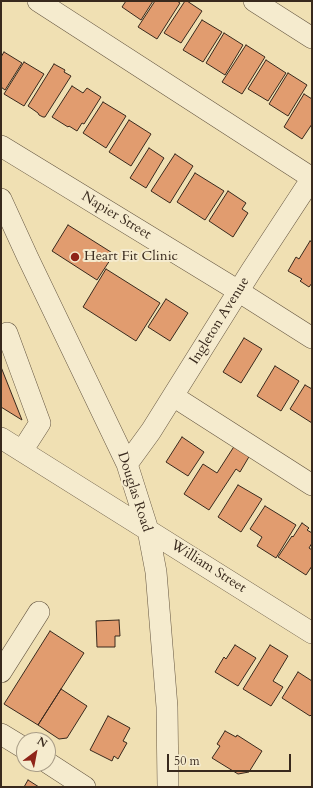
<!DOCTYPE html>
<style>
body{margin:0}
#map{position:relative;width:313px;height:788px;overflow:hidden;background:#f0e0b3;font-family:Cardo,serif}
canvas{display:block}
.frame{position:absolute;inset:0;border:2px solid #38291d;pointer-events:none}
.north{position:absolute;left:16px;top:732px;width:40px;height:40px;box-sizing:border-box;background:#f5ebce;border:1px solid #a99d87;border-radius:50%;rotate:32deg;font-size:11px;font-weight:700;line-height:16px;text-align:center;color:#38291d}
.north::after{content:'';display:block;margin:auto;width:14px;height:18px;background:#8f2418;clip-path:polygon(50% 0,100% 100%,50% 72%,0 100%)}
.scale{position:absolute;left:167px;top:754px;width:124px;height:18px;box-sizing:border-box;border:2px solid #38291d;border-top:0;padding-left:5px;font-size:12px;line-height:14px;white-space:nowrap;color:#38291d;-webkit-text-stroke:3px #f5ebce;paint-order:stroke}
</style>
<div id="map">
<canvas width="313" height="788"></canvas>
<div class="frame"></div>
<div class="north">N</div>
<div class="scale">50 m</div>
</div>
<script>
const context = document.querySelector('canvas').getContext('2d');
context.lineJoin = 'round';
function fillPath(path, color) { context.fillStyle = color; context.fill(path, 'evenodd'); }
const poly = rows => new Path2D(rows.map(r => 'M' + r).join(''));
function trace(path, color, width, dash) { context.strokeStyle = color; context.lineWidth = width; context.lineCap = dash ? 'butt' : 'round'; context.setLineDash(dash || []); context.stroke(path); }
function write(font, color, halo, rows, align = 'center') {
  context.font = font + ' Cardo,serif'; context.lineWidth = 4; context.setLineDash([]); context.textBaseline = 'middle'; context.strokeStyle = halo; context.fillStyle = color; for (const [text, x, y, turn = 0] of rows) {
    context.save(); context.translate(x, y); context.rotate((+turn || 0) * Math.PI / 180); context.textAlign = isNaN(turn) ? turn : align; if (halo) context.strokeText(text, 0, 0); context.fillText(text, 0, 0); context.restore();
  }
}
const building = poly([
 [126,1,153,1,141,20,122,7,126,1],
 [155,1,177,1,180,3,157,39,138,27,155,1],
 [185,1,187,1,202,11,181,43,164,33,185,1],
 [202,20,222,32,203,62,183,50,202,20],
 [224,33,243,45,225,75,206,63,224,33],
 [246,45,265,57,242,94,222,82,246,45],
 [4,52,22,63,5,90,1,87,1,57,4,52],
 [266,60,286,73,268,101,248,89,266,60],
 [24,62,44,74,24,106,4,94,24,62],
 [54,64,65,70,64,72,71,76,45,117,43,117,39,115,38,113,28,106,54,64],
 [288,73,307,85,288,116,269,104,288,73],
 [72,86,83,93,87,88,101,97,84,124,82,123,77,131,69,126,68,127,52,117,72,86],
 [304,94,312,99,312,124,302,139,284,127,304,94],
 [103,102,126,116,106,148,83,133,103,102],
 [129,120,151,134,131,166,109,152,129,120],
 [149,148,164,158,146,188,130,178,149,148],
 [175,154,193,166,170,203,151,191,175,154],
 [195,173,224,191,205,220,177,202,195,173],
 [228,191,246,203,242,209,248,213,233,237,209,221,228,191],
 [68,225,114,254,97,280,52,251,68,225],
 [310,241,312,242,312,283,309,287,300,281,302,279,288,271,296,257,299,259,310,241],
 [106,269,160,303,136,341,83,307,106,269],
 [166,299,188,313,170,341,148,327,166,299],
 [244,338,262,349,241,383,223,372,244,338],
 [275,366,299,381,281,411,257,396,275,366],
 [1,367,22,420,1,407,1,367],
 [305,385,312,389,312,423,290,409,305,385],
 [182,437,204,452,188,476,166,462,182,437],
 [235,445,250,455,240,472,236,469,209,510,184,494,203,464,217,473,235,445],
 [238,485,262,499,241,532,218,517,238,485],
 [265,506,296,525,276,558,257,546,262,537,250,529,265,506],
 [302,523,309,528,307,530,312,533,312,543,309,548,312,550,312,566,306,575,278,557,292,536,293,537,302,523],
 [119,620,120,636,115,636,115,647,97,647,96,621,119,620],
 [50,631,84,653,38,725,4,704,50,631],
 [235,645,256,658,238,686,215,672,224,657,226,659,235,645],
 [270,645,288,656,273,681,283,687,271,706,243,689,270,645],
 [298,672,312,681,312,714,310,716,282,698,298,672],
 [61,689,87,706,67,738,59,739,38,725,61,689],
 [108,716,130,728,123,741,127,743,118,759,114,756,112,761,90,750,108,716],
 [225,731,236,737,237,735,262,751,249,772,238,774,212,758,220,746,217,744,225,731],
 [28,780,39,787,24,787,28,780]
]);
fillPath(building, '#e19c6f');
trace(building, '#38291d', 1);
const minor = poly([
 [38,1,312,178],
 [254,1,312,38],
 [1,146,227,284,312,338],
 [1,199,28,258,127,464,148,530,156,572,167,707,168,787],
 [7,333,40,423,22,451],
 [173,396,312,485],
 [1,438,312,633],
 [127,464,151,431,251,271,312,178],
 [1,672,39,612],
 [1,734,24,748],
 [48,763,85,787]
]);
trace(minor, '#665742', 22);
trace(minor, '#f5ebce', 21);
for (const [x, y, r, color] of [
 [75,257,5,"#8f2418"]
]) { const dot = new Path2D(); dot.arc(x, y, r, 0, 2 * Math.PI); context.fillStyle = color; context.fill(dot); trace(dot, '#f5ebce', 1.5); }
write('14px', '#38291d', '#f5ebce', [
 ["Napier Street",116,216,31],
 ["Ingleton Avenue",220,321,-58],
 ["Douglas Road",134,492,72],
 ["William Street",208,567,32]
]);
write('14px', '#38291d', '#f5ebce', [
 ["Heart Fit Clinic",84,257]
], 'left');
</script>
